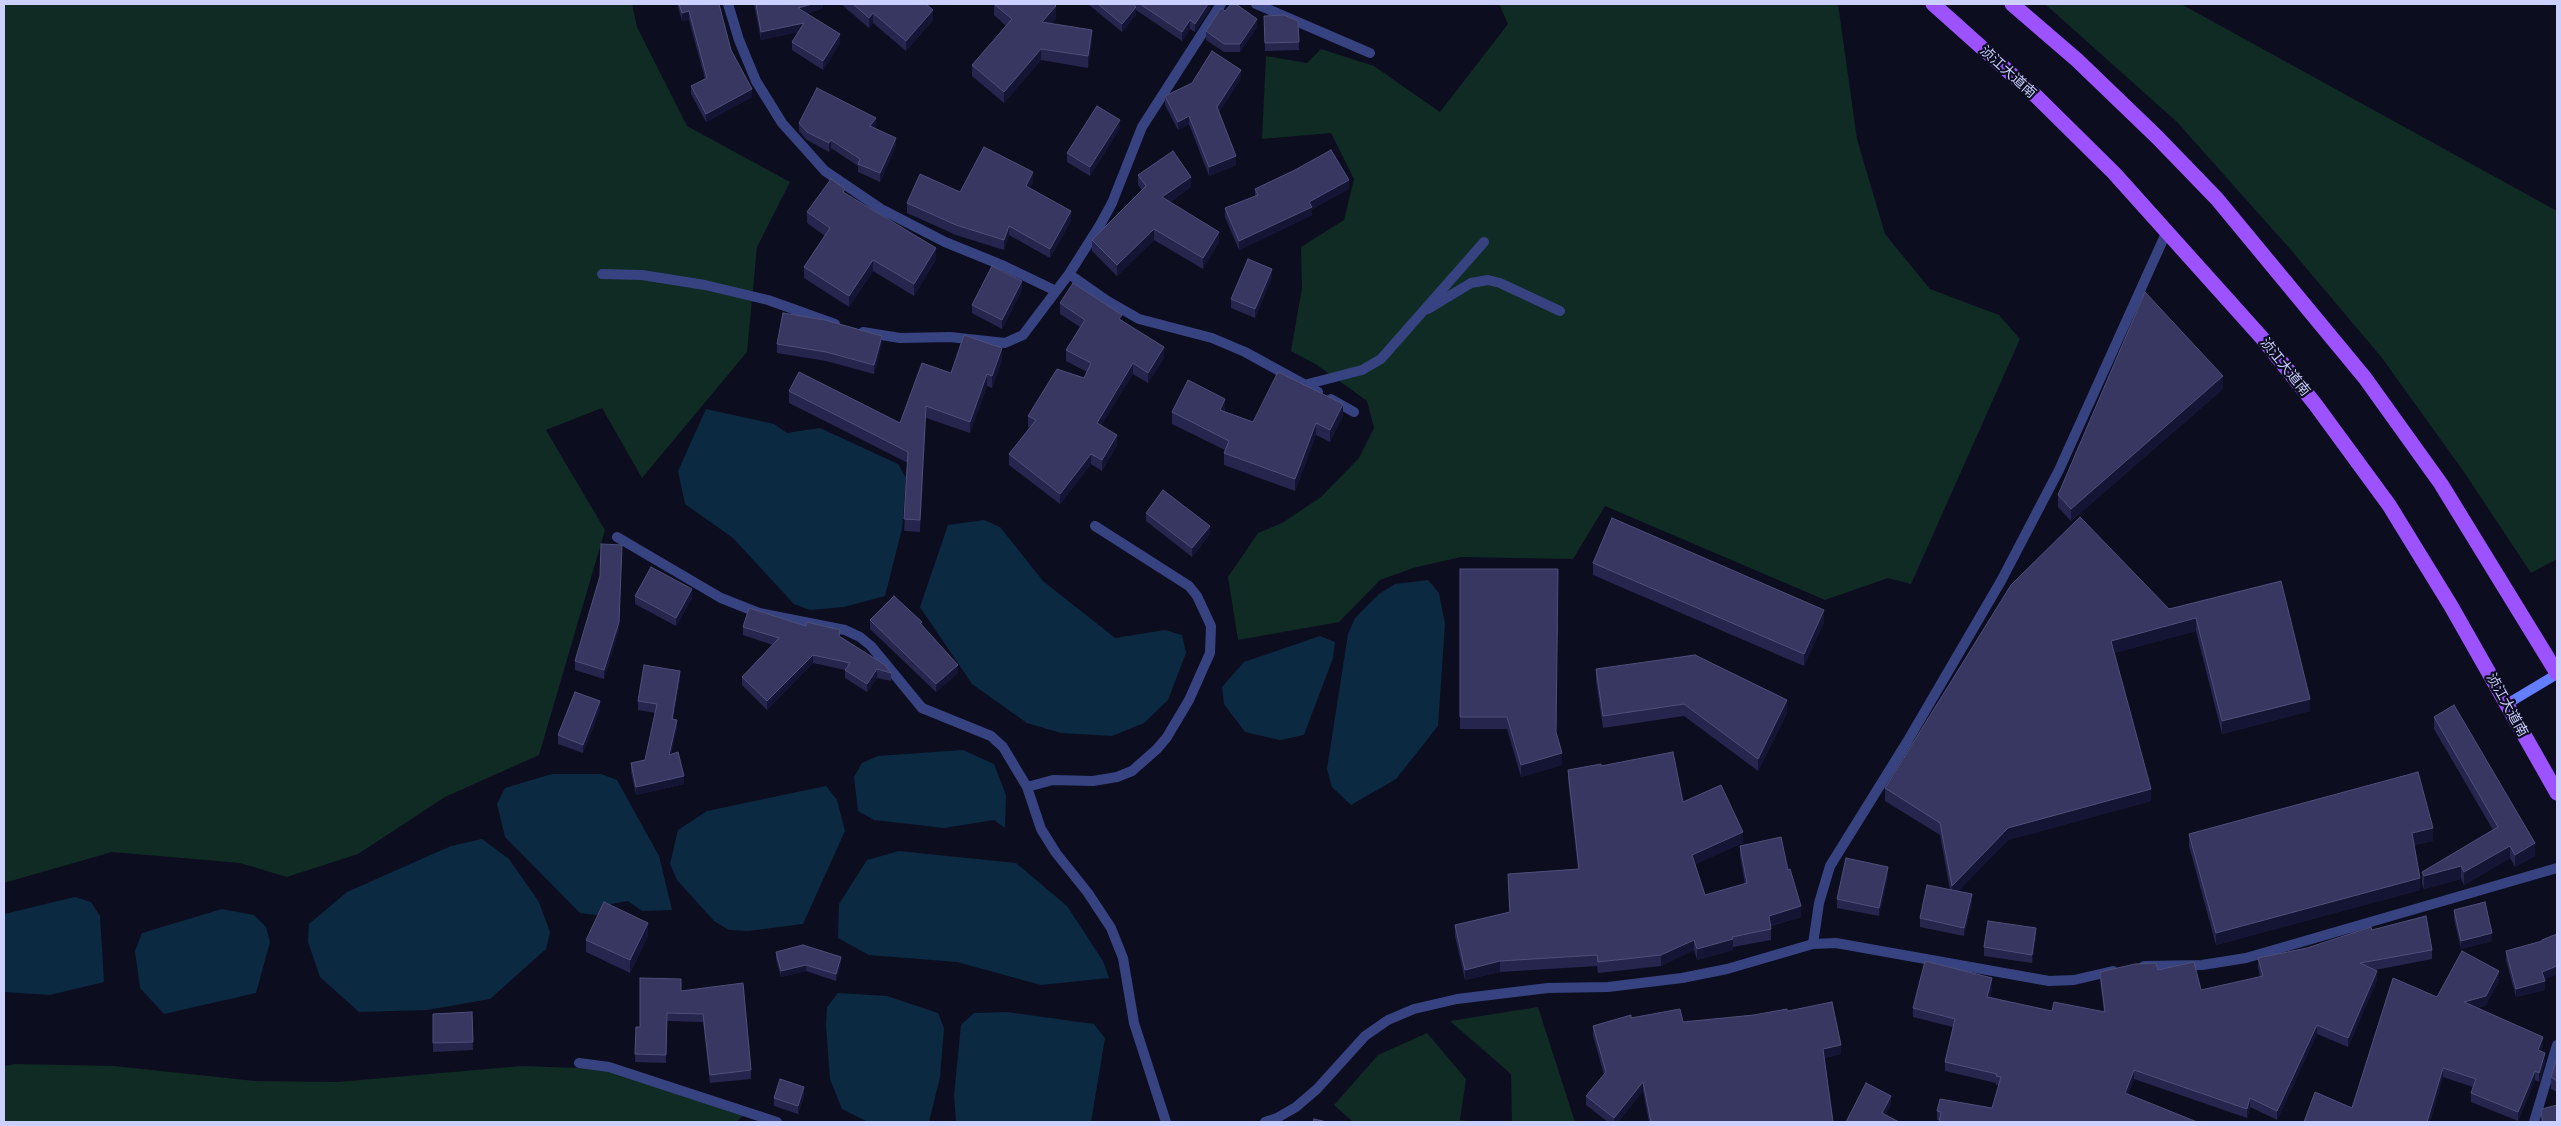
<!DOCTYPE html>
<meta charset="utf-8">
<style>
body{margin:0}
#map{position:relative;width:2561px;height:1126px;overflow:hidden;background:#0d0d20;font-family:Inter,sans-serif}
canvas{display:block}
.frame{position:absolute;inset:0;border:5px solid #ccd0ff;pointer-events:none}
</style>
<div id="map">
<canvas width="2561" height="1126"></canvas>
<div class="frame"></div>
</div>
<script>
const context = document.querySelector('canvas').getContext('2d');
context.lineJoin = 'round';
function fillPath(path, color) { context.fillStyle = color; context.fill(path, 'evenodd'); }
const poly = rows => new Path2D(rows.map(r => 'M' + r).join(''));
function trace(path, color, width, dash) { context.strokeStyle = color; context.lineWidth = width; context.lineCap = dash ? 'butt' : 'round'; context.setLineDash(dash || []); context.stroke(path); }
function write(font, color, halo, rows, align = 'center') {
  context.font = font + ' Inter,"Noto Sans SC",sans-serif'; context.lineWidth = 4.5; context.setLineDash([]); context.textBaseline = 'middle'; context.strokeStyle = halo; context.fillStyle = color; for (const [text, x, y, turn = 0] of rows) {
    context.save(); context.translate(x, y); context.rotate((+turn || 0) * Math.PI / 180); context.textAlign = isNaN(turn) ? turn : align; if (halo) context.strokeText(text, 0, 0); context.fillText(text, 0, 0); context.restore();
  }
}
fillPath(poly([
 [4,4,632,4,637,27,687,126,790,182,757,247,747,352,642,478,602,408,546,430,605,530,539,755,445,797,358,854,287,877,240,863,112,852,4,883],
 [1499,4,1838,4,1857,139,1885,234,1930,289,1999,315,2020,339,1911,584,1888,578,1825,600,1605,506,1573,559,1461,557,1413,568,1380,580,1339,622,1238,640,1228,577,1258,533,1282,523,1321,497,1359,458,1374,428,1367,401,1317,365,1291,351,1302,288,1301,247,1344,220,1354,179,1331,133,1262,139,1266,56,1307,63,1321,49,1374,66,1440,112,1508,24],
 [2045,4,2181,4,2557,211,2557,559,2531,573,2464,472,2382,358,2291,250,2177,122],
 [1538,1007,1575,1122,1512,1121,1511,1074,1450,1021],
 [1427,1033,1466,1079,1460,1120,1477,1122,1353,1122,1334,1105,1378,1055],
 [16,1064,114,1066,255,1081,337,1082,522,1066,608,1069,743,1116,736,1122,4,1122,4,1066]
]), '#102a24');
fillPath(poly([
 [706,409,774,424,787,433,820,428,898,464,906,478,902,529,885,596,844,607,810,610,794,604,733,538,685,504,678,471],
 [984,520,1000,527,1043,581,1115,638,1165,630,1182,635,1186,653,1168,700,1144,723,1112,736,1061,733,1027,723,972,684,920,607,948,525],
 [1428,580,1439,593,1445,624,1438,726,1396,779,1351,805,1332,787,1327,769,1348,634,1355,618,1379,594,1395,584],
 [1320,636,1335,642,1333,658,1304,735,1280,740,1245,732,1224,704,1222,687,1244,662],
 [963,750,994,764,1006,795,1005,828,994,820,944,828,874,820,858,811,854,777,862,763,878,756],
 [552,774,601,774,617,780,659,856,672,910,642,911,628,901,611,904,597,915,580,913,505,837,497,804,505,788],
 [826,786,837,800,845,831,803,924,748,931,729,930,714,921,677,880,670,864,678,830,707,811],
 [482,839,509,859,539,902,550,932,546,949,490,999,427,1010,359,1012,320,977,308,942,309,924,347,892,451,846],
 [899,851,1016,863,1067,906,1103,961,1109,978,1041,985,957,962,869,955,838,938,839,904,867,860],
 [75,897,91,902,100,916,104,982,50,995,4,992,4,914],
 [222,909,254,915,266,927,270,942,256,993,164,1014,140,988,135,951,142,933],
 [838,993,887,996,938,1013,944,1028,940,1077,929,1122,868,1122,842,1109,830,1079,826,1025,827,1007],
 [1007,1012,1094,1024,1105,1038,1091,1122,956,1122,954,1095,961,1025,974,1013]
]), '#0b2941');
trace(poly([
 [728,4,739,40,756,81,782,123,825,171,881,209,945,242,1004,266,1056,291],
 [1256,4,1370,53],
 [602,274,642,275,705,285,768,300,835,324],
 [1069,274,1106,300,1139,319,1212,338,1245,352,1318,392],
 [1428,309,1471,283,1488,280,1500,283,1560,311],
 [863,332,900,338,950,337,1005,343,1023,335,1069,274,1100,225,1112,203,1142,127,1221,4],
 [1304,385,1362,370,1381,359,1484,242],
 [1331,399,1354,412],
 [617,537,721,598,759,613,845,630,860,637,871,646,922,708,991,736,1003,747,1027,787,1041,829,1056,853,1088,893,1111,928,1123,958,1134,1023,1166,1122],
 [1027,787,1053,780,1093,781,1117,777,1132,771,1157,749,1167,737,1189,700,1210,653,1211,626,1197,596,1189,586,1095,526],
 [1813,944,1819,903,1830,866,1907,742,2001,581,2059,470,2167,231],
 [2144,966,2202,965,2246,958,2557,868],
 [579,1063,609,1067,777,1122],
 [1265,1122,1277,1118,1296,1107,1317,1089,1365,1036,1388,1020,1414,1009,1457,999,1548,988,1608,987,1682,978,1727,969,1813,944,1836,943,2049,981,2074,980,2113,971],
 [2534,1122,2557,1045]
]), '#374380', 10);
trace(poly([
 [2507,704,2557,674]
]), '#637eff', 10);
trace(poly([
 [1933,4,2036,96,2114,173,2263,339,2315,404,2389,505,2451,606,2557,793],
 [2012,4,2077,60,2157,137,2217,199,2365,378,2441,484,2557,673]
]), '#9c53ff', 15);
fillPath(poly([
 [677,4,719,4,731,50,752,97,706,122,691,94,691,86,705,79,689,20,682,21],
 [754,4,823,4,823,8,807,14,840,43,823,70,792,50,792,42,798,32,761,40],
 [841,4,926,4,933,20,906,51,873,23,869,28],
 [994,4,1056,18,1051,24,1092,42,1088,68,1041,60,1004,103,972,76,972,65,1006,26,994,15],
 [1088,4,1210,4,1210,9,1195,32,1190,29,1182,41,1136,10,1136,15,1122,32],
 [1225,11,1257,27,1240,52,1224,52,1206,40,1206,31],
 [1264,16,1298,21,1299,50,1265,51],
 [1241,78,1219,112,1236,165,1209,176,1189,124,1178,130,1165,105,1165,96],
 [799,123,876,126,874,128,896,146,880,182,858,172,858,166,831,148,829,152,807,140,799,131],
 [1120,128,1090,176,1067,162,1067,153],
 [1295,170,1349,189,1312,209,1312,215,1239,250,1225,217,1225,208,1255,197,1255,189],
 [1138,175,1191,187,1170,202,1219,242,1203,269,1154,240,1117,276,1092,251,1092,240,1142,190,1138,185],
 [1033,182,1030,188,1071,221,1050,258,1009,235,1004,250,956,235,907,213,907,203,960,192],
 [845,193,936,259,914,296,873,271,849,307,804,278,804,267,825,236,807,223,807,212],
 [1272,277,1255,318,1231,308,1231,299],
 [1022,290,1002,329,972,313,972,305],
 [1060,303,1122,320,1164,358,1148,383,1133,374,1101,425,1117,445,1102,471,1091,464,1060,504,1009,465,1009,454,1030,428,1028,427,1028,416,1084,378,1087,372,1066,361,1066,350,1080,327,1060,314],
 [777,344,882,344,874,374,826,361,777,353],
 [1002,360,992,388,987,386,970,433,926,418,920,532,904,531,908,463,789,403,789,391,900,423,951,373],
 [2223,389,2071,521,2058,507,2058,495],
 [1225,411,1225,412,1253,422,1343,415,1330,442,1316,435,1295,491,1224,465,1224,453,1225,450,1172,424,1172,412],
 [1146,513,1210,534,1192,557,1146,521],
 [622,553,619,630,604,679,575,670,575,661],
 [1593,563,1824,622,1804,666,1593,575],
 [1460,569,1556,732,1562,765,1521,777,1507,729,1460,729],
 [2281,581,2310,711,2222,734,2196,631,2114,653,2151,801,2008,840,1958,891,1972,903,1964,936,1920,927,1920,918,1950,890,1940,835,1885,801,1885,788,2169,609],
 [635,596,692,598,676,626,635,604],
 [870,620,958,673,936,692,870,629],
 [743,627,840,637,891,673,891,681,877,678,867,692,845,678,845,670,813,663,767,710,742,685,742,677,773,645,743,635],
 [1596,669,1787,713,1758,771,1684,716,1603,728,1596,681],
 [680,679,673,719,677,728,671,754,684,784,636,795,631,772,631,763,645,760,656,713,638,710,638,701],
 [600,710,583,753,558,744,558,735],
 [2434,717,2535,856,2515,867,2510,858,2464,885,2461,879,2424,889,2422,884,2422,872,2493,830,2434,729],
 [1601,766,1683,802,1743,843,1695,864,1705,895,1745,884,1740,856,1740,846,1788,870,1801,917,1771,926,1771,940,1733,947,1733,950,1697,960,1694,950,1661,966,1598,973,1597,966,1500,972,1465,980,1455,936,1455,925,1509,912,1508,874,1578,869,1568,780,1568,770],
 [2189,834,2433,841,2414,845,2420,890,2216,945,2189,846],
 [1888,876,1879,916,1837,908,1837,899],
 [2454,910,2492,941,2461,949,2454,919],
 [2372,930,2432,950,2432,959,2375,970,2377,980,2348,1047,2317,1034,2277,1120,2250,1107,2247,1118,2134,1079,2128,1094,1939,1120,1937,1120,1937,1111,1992,1108,1999,1085,1996,1085,1996,1083,1945,1071,1945,1062,1953,1027,1913,1017,1913,1008,1992,988,1990,997,2052,1011,2104,1012,2100,981,2100,972,2158,970,2201,990,2260,977,2258,967,2258,958,2307,948],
 [2557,934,2545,979,2545,990,2516,997,2506,960,2506,951,2542,941,2542,940],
 [648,936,630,973,586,952,586,940],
 [2036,937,2032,963,1984,956,1984,947],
 [776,952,841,964,836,981,806,971,781,977,776,959],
 [2499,980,2486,1005,2477,1008,2543,1046,2541,1051,2545,1062,2539,1082,2535,1080,2518,1121,2471,1102,2471,1093,2473,1087,2443,1077,2430,1122,2304,1122,2352,1108,2437,997],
 [743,983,751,1070,751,1079,710,1083,703,1022,667,1021,666,1063,635,1062,636,1027,640,1027,681,991],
 [1788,1011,1841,1054,1824,1058,1833,1122,1649,1122,1643,1091,1618,1122,1608,1122,1586,1105,1586,1096,1604,1075,1593,1035,1593,1026,1631,1018,1683,1022],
 [472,1012,473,1050,433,1052,433,1014],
 [2557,1057,2557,1092,2551,1089,2551,1077],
 [804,1096,798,1114,774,1106,774,1098],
 [2541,1112,2557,1122,2541,1122]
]), '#25254e');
fillPath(poly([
 [812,4,823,4,823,8,798,17,798,8],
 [1208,4,1210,4,1210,9,1195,32,1195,24],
 [1056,6,1056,18,1042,34,1042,22],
 [1136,7,1136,15,1122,32,1122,24],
 [933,10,933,20,906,51,906,41],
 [689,11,689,20,682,21,682,13],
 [873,13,873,23,869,28,869,18],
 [1257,19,1257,27,1240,52,1240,44],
 [1190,20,1190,29,1182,41,1182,32],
 [804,23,804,31,761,40,761,32],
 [1092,30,1092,42,1088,68,1088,56],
 [840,34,840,43,823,70,823,61],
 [1041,49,1041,60,1004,103,1004,92],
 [1241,70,1241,78,1217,115,1217,107],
 [752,89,752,97,706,122,706,114],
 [1189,116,1189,124,1178,130,1178,122],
 [876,118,876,126,870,135,870,126],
 [1120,120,1120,128,1090,176,1090,167],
 [896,138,896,146,880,182,880,173],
 [831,140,831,148,829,152,829,143],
 [1236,156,1236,165,1209,176,1209,167],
 [1033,172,1033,182,1026,196,1026,186],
 [1191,177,1191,187,1162,207,1162,197],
 [1349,180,1349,189,1312,209,1312,215,1239,250,1239,241],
 [1071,211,1071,221,1050,258,1050,249],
 [1009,226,1009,235,1004,250,1004,240],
 [1154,229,1154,240,1117,276,1117,265],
 [1219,232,1219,242,1203,269,1203,258],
 [936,248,936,259,914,296,914,284],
 [873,260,873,271,849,307,849,296],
 [1272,269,1272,277,1255,318,1255,309],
 [1022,281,1022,290,1002,329,1002,320],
 [882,336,882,344,874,374,874,365],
 [1164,347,1164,358,1148,383,1148,373],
 [1002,348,1002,360,992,388,992,376],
 [1133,363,1133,374,1097,433,1097,423],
 [987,374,987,386,970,433,970,422],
 [2223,376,2223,389,2071,521,2071,509],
 [1225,399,1225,411,1220,422,1220,410],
 [1343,404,1343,415,1330,442,1330,430],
 [926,406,926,418,920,532,920,520],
 [1316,423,1316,435,1295,491,1295,479],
 [1117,435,1117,445,1102,471,1102,460],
 [1091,454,1091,464,1060,504,1060,494],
 [1210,526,1210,534,1192,557,1192,548],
 [622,553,619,630,604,679,604,670],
 [692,589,692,598,676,626,676,618],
 [1824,610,1824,622,1804,666,1804,654],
 [2196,618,2196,631,2111,654,2111,641],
 [813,655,813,663,767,710,767,701],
 [958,665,958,673,936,692,936,684],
 [877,669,877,678,867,692,867,684],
 [680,671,680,679,672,727,672,719],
 [2310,699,2310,711,2222,734,2222,721],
 [1787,700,1787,713,1758,771,1758,759],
 [600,701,600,710,583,753,583,745],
 [677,720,677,728,669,763,669,755],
 [1562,753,1562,765,1521,777,1521,765],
 [684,776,684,784,636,795,636,787],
 [2151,789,2151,801,2008,840,1952,898,1952,886,2008,828],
 [2433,828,2433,841,2412,845,2412,833],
 [1743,832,1743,843,1692,866,1692,855],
 [2535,843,2535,856,2515,867,2515,855],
 [2510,846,2510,858,2464,885,2464,872],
 [2461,866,2461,879,2424,889,2424,876],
 [1888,867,1888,876,1879,916,1879,908],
 [2420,878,2420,890,2216,945,2216,933],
 [1972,894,1972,903,1964,936,1964,928],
 [1801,906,1801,917,1769,926,1769,916],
 [648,923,648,936,630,973,630,960],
 [2036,928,2036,937,2032,963,2032,955],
 [2492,933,2492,941,2461,949,2461,941],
 [1733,939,1733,950,1697,960,1697,949],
 [1694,940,1694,950,1661,966,1661,955],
 [841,957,841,964,836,981,836,974],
 [1500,961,1500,972,1465,980,1465,970],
 [806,965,806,971,781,977,781,971],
 [2557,966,2557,975,2542,980,2542,972],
 [2377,971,2377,980,2348,1047,2348,1038],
 [2499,971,2499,980,2486,1005,2464,1011,2464,1002],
 [1992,978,1992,988,1987,1006,1987,997],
 [2545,981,2545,990,2516,997,2516,989],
 [2317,1025,2317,1034,2277,1120,2277,1111],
 [2543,1037,2543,1046,2538,1059,2538,1050],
 [1841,1045,1841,1054,1823,1058,1823,1049],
 [2545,1053,2545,1062,2539,1082,2539,1073],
 [2443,1068,2443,1077,2430,1122,2427,1122],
 [2134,1070,2134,1079,2125,1102,2125,1093],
 [2535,1071,2535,1080,2518,1121,2518,1112],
 [1643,1082,1643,1091,1618,1122,1614,1122,1614,1118],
 [804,1087,804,1096,798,1114,798,1106],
 [1891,1096,1891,1105,1882,1122,1882,1113],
 [2250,1098,2250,1107,2247,1118,2247,1109]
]), '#141434');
const building = poly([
 [679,4,719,4,731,50,752,89,706,114,691,86,707,78,689,11,682,13,679,4],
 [756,4,812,4,798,8,840,34,823,61,792,42,804,23,761,32,756,4],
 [853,4,926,4,933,10,906,41,873,13,869,18,853,4],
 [994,4,1054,4,1056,6,1042,22,1092,30,1088,56,1041,49,1004,92,972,65,1012,19,994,4],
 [1098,4,1133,4,1136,7,1122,24,1098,4],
 [1140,4,1208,4,1195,24,1190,20,1182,32,1140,4],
 [1231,4,1236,4,1257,19,1240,44,1224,44,1206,31,1221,8,1225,11,1231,4],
 [1284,15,1298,21,1299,42,1265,43,1264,16,1284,15],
 [1212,51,1241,70,1217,107,1236,156,1209,167,1189,116,1178,122,1165,96,1192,83,1212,51],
 [817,88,876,118,870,126,896,138,880,173,858,164,860,159,831,140,829,143,807,132,799,123,817,88],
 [1097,106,1120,120,1090,167,1067,153,1097,106],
 [984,147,1033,172,1026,186,1071,211,1050,249,1009,226,1004,240,956,225,907,203,920,174,960,192,984,147],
 [1331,150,1349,180,1309,202,1312,207,1239,241,1225,208,1258,195,1255,189,1295,170,1331,150],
 [1173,151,1191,177,1162,197,1219,232,1203,258,1154,229,1117,265,1092,240,1146,186,1138,175,1173,151],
 [831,179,845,189,843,192,936,248,914,284,873,260,849,296,804,267,830,228,807,212,831,179],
 [1248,259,1272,269,1255,309,1231,299,1248,259],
 [992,266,1022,281,1002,320,972,305,992,266],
 [1073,283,1122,315,1119,319,1164,347,1148,373,1133,363,1097,423,1117,435,1102,460,1091,454,1060,494,1009,454,1036,420,1028,416,1057,369,1084,378,1091,363,1066,350,1085,320,1060,303,1073,283],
 [2145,292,2223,376,2071,509,2058,495,2145,292],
 [783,313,825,320,882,336,874,365,826,352,777,344,783,313],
 [964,335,1002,348,992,376,987,374,970,422,926,406,920,520,904,519,908,452,789,391,799,372,900,423,922,363,951,373,964,335],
 [1278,372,1343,404,1330,430,1316,423,1295,479,1224,453,1229,441,1172,412,1188,380,1225,399,1220,410,1253,422,1278,372],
 [1163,490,1210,526,1192,548,1146,513,1163,490],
 [2080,517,2169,609,2281,581,2310,699,2222,721,2196,618,2111,641,2151,789,2008,828,1952,886,1940,823,1885,788,2011,585,2080,517],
 [1612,518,1824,610,1804,654,1593,563,1612,518],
 [601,544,622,545,619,622,604,670,575,661,600,576,601,544],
 [651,567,692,589,676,618,635,596,651,567],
 [1460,569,1558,569,1556,732,1562,753,1521,765,1507,717,1460,717,1460,569],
 [894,596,922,622,920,623,958,665,936,684,870,620,894,596],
 [749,608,806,626,807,622,840,630,839,636,885,665,891,673,877,669,867,684,845,670,850,663,813,655,767,701,742,677,779,638,743,627,749,608],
 [1695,655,1787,700,1758,759,1684,704,1603,716,1596,669,1695,655],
 [644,665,680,671,672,719,677,720,669,755,678,752,684,776,636,787,631,763,645,760,657,704,638,701,644,665],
 [575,692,600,701,583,745,558,735,575,692],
 [2454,705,2535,843,2515,855,2510,846,2464,872,2461,866,2424,876,2422,872,2498,827,2434,717,2454,705],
 [1673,752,1683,802,1721,785,1743,832,1692,855,1705,895,1747,883,1740,846,1781,837,1788,870,1790,869,1801,906,1769,916,1771,929,1732,937,1733,939,1697,949,1694,940,1661,955,1598,962,1597,955,1500,961,1465,970,1455,925,1510,912,1508,874,1579,869,1568,770,1601,764,1601,766,1673,752],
 [2418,772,2433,828,2412,833,2420,878,2216,933,2189,834,2418,772],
 [1846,858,1888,867,1879,908,1837,899,1846,858],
 [1927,885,1972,894,1964,928,1920,918,1927,885],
 [604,902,648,923,630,960,586,940,604,902],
 [2485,902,2492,933,2461,941,2454,910,2485,902],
 [2426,916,2432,950,2360,963,2377,971,2348,1038,2317,1025,2277,1111,2250,1098,2247,1109,2134,1070,2125,1093,2197,1122,1939,1122,1941,1112,1937,1111,1940,1099,1992,1108,2001,1077,1996,1076,1997,1074,1945,1062,1955,1019,1913,1008,1925,961,1992,978,1987,997,2052,1011,2054,1002,2105,1012,2100,972,2135,964,2156,963,2158,970,2194,962,2201,990,2263,976,2258,958,2307,948,2371,927,2372,930,2426,916],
 [1988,921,2036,928,2032,955,1984,947,1988,921],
 [2557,934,2557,966,2542,972,2545,981,2516,989,2506,951,2542,941,2542,940,2557,934],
 [803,945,841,957,836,974,806,965,781,971,776,952,803,945],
 [2462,951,2499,971,2486,996,2464,1002,2543,1037,2538,1050,2545,1053,2539,1073,2535,1071,2518,1112,2471,1093,2476,1079,2443,1068,2427,1122,2304,1122,2315,1092,2352,1108,2393,978,2437,997,2462,951],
 [640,978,681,979,681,991,743,983,751,1070,710,1075,703,1014,667,1013,666,1055,635,1054,636,1027,640,1027,640,978],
 [1832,1002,1841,1045,1823,1049,1833,1122,1651,1122,1643,1082,1614,1118,1586,1096,1606,1072,1593,1026,1631,1015,1631,1018,1680,1009,1683,1022,1754,1015,1787,1009,1788,1011,1832,1002],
 [472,1012,473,1042,433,1043,433,1014,472,1012],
 [2557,1057,2557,1081,2551,1077,2557,1057],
 [780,1079,804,1087,798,1106,774,1098,780,1079],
 [1866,1083,1891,1096,1882,1113,1899,1122,1846,1122,1866,1083],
 [2557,1105,2557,1122,2543,1122,2541,1112,2542,1109,2557,1105],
 [1314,1119,1327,1122,1313,1122,1314,1119]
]);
fillPath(building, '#373761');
trace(building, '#4e4f7a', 1);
write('14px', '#ccd0ff', '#0d0d20', [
 ["浈江大道南",2008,72,42],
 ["浈江大道南",2285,367,51],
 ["浈江大道南",2507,705,61]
]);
</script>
